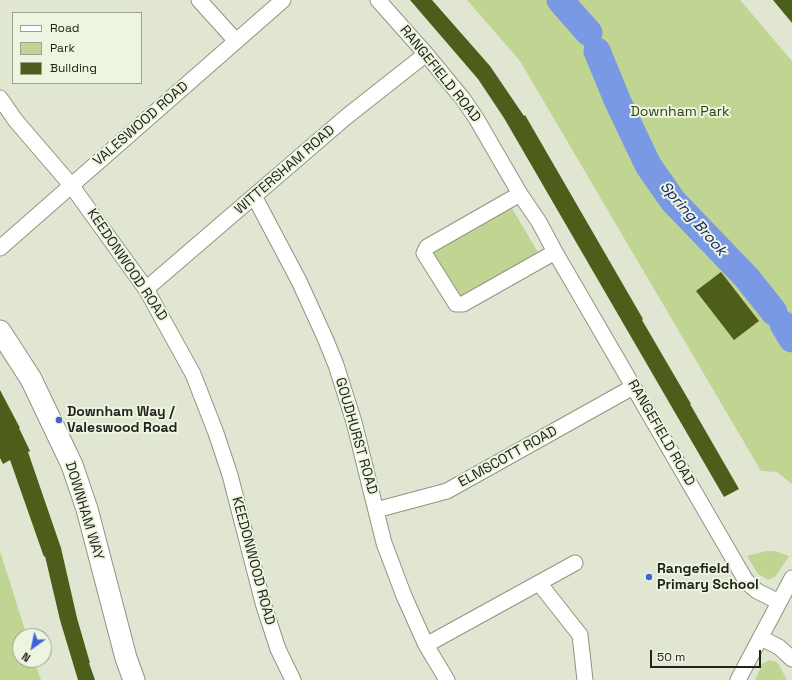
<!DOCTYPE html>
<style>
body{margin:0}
#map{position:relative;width:792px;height:680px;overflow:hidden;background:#e0e6d2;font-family:"Space Grotesk",sans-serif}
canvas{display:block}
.legend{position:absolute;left:12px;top:12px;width:130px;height:72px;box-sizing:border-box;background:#edf4df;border:1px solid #9ba091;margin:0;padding:5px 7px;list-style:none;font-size:12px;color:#21231c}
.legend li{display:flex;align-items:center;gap:8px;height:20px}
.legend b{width:20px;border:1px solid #9ba091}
.north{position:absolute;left:12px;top:628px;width:40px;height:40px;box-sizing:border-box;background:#edf4df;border:1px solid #9ba091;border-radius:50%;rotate:213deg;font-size:11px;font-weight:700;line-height:16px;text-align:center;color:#21231c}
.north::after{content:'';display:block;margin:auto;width:14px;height:18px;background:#3d64d5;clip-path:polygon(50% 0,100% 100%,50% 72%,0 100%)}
.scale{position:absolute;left:650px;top:650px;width:111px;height:18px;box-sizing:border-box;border:2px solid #21231c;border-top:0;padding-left:5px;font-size:12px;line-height:14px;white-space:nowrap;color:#21231c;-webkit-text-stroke:3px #edf4df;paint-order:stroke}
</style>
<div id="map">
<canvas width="792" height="680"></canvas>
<ul class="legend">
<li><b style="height:5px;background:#fff"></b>Road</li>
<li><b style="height:11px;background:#c1d592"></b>Park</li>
<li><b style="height:11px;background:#4d5d1a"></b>Building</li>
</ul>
<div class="north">N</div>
<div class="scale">50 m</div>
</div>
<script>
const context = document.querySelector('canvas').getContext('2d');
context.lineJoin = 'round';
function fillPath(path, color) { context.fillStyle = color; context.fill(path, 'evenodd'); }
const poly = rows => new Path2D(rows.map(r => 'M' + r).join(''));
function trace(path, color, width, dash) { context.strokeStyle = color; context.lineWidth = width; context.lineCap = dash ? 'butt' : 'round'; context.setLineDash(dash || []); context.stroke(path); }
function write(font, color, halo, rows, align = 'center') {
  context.font = font + ' "Space Grotesk",sans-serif'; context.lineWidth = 4; context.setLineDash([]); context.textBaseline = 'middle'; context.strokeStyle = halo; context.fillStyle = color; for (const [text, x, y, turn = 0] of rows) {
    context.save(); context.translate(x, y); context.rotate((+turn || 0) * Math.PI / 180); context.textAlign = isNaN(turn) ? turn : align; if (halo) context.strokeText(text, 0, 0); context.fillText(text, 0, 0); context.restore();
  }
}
fillPath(poly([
 [467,0,740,0,792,61,792,484,777,472,761,471,520,61],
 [510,205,539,254,460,299,430,252],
 [0,551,27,636,20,636,20,660,34,660,41,680,0,680],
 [766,551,775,551,789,556,775,577,768,580,758,574,747,556],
 [769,660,774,661,778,663,787,680,755,680,762,664]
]), '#c1d592');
trace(poly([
 [560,0,589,33],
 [597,51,618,102,648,165,673,201,747,278,774,312],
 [783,324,792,339]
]), '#7a99e4', 27);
fillPath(poly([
 [410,0,432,0,490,66,524,116,525,115,643,319,642,320,691,404,690,404,739,489,724,497,504,118,478,79],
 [773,0,792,0,792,23],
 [721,272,759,321,734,340,696,291],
 [0,390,20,428,19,428,30,451,28,452,61,548,77,618,90,663,89,663,95,680,78,680,60,620,45,556,44,557,10,460,3,464,0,458]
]), '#4d5d1a');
const street = poly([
 [199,0,236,41],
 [378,0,426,54,463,99,476,118,520,194,539,222,555,252,745,579,750,585,757,591,779,602],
 [0,98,16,121,71,185,146,289,193,374,216,433,230,475,263,603,278,649,293,680],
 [520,194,427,247,424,253,456,304,463,304,555,252],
 [254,196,299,281,325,338,336,365,354,422,384,543,404,596,426,645,447,680],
 [0,248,283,0],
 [146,289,346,117,426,54],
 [376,510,447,491,633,387],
 [539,583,580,635,585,680],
 [761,638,779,647,792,659],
 [426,645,575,563],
 [738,680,792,578]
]);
const secondary = poly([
 [0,331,31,379,72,465,87,509,126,658,134,680]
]);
trace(street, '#8f9583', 17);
trace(secondary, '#8f9583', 23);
trace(street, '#fff', 15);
trace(secondary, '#fff', 21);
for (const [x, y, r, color] of [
 [59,420,4,"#3d64d5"],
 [649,577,4,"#3d64d5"]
]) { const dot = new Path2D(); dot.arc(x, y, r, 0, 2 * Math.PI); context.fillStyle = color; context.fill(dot); trace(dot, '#edf4df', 1.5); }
write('14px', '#21231c', '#edf4df', [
 ["RANGEFIELD ROAD",440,74,51],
 ["VALESWOOD ROAD",141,124,-41],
 ["WITTERSHAM ROAD",285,170,-41],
 ["KEEDONWOOD ROAD",127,265,56],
 ["RANGEFIELD ROAD",661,433,60],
 ["GOUDHURST ROAD",356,436,74],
 ["ELMSCOTT ROAD",508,457,-29],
 ["DOWNHAM WAY",84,511,73],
 ["KEEDONWOOD ROAD",253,561,75]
]);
write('14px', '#343e19', '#edf4df', [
 ["Downham Park",680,112]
]);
write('bold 14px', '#21231c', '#edf4df', [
 ["Downham Way /",67,412],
 ["Valeswood Road",67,428],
 ["Rangefield",657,569],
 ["Primary School",657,585]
], 'left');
write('italic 15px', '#0e2277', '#edf4df', [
 ["Spring Brook",693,219,49]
]);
</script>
